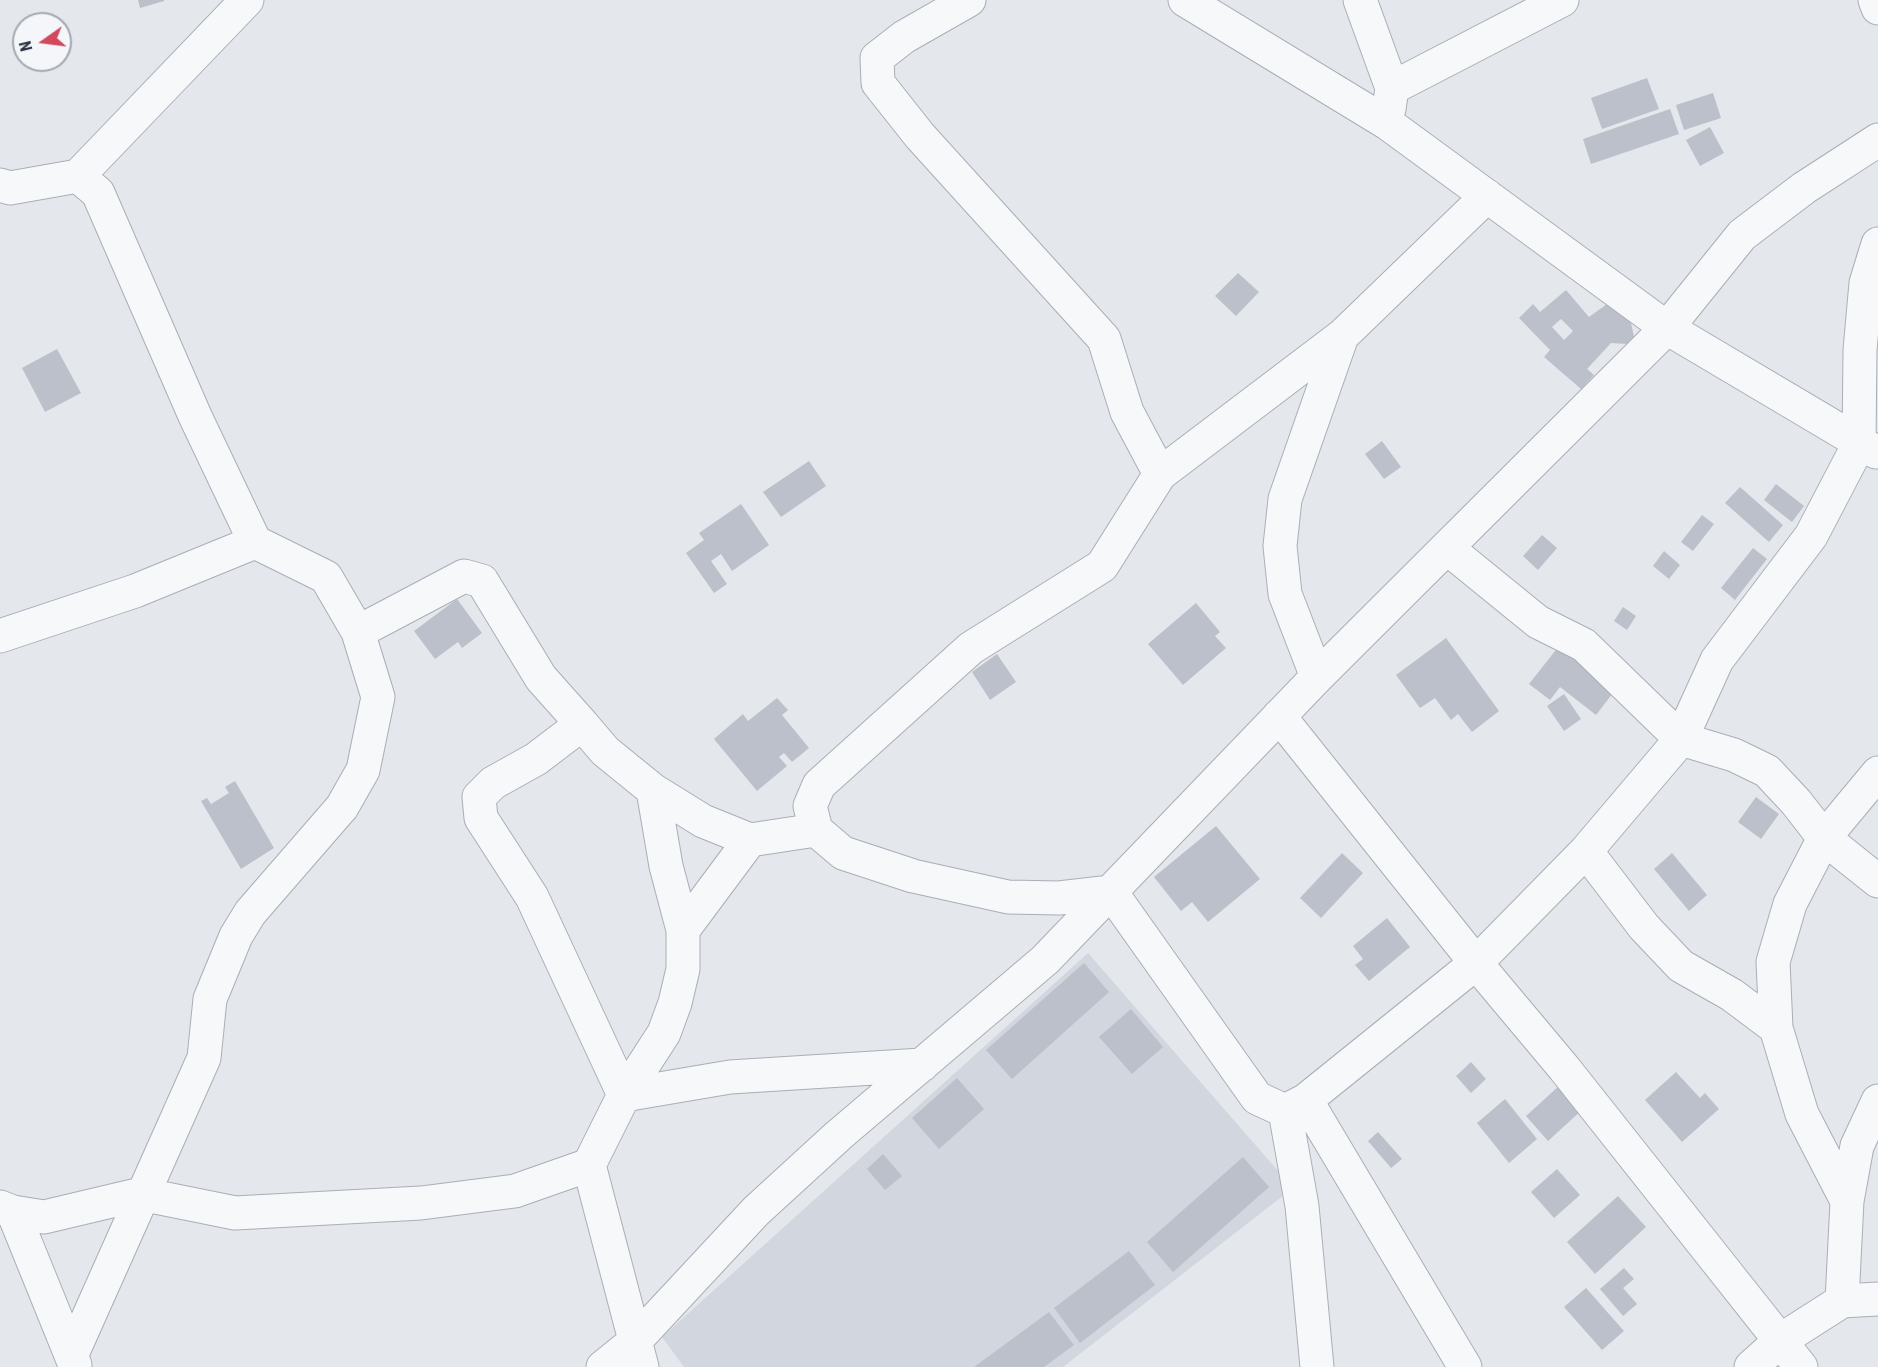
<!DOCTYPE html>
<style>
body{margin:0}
#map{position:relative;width:1878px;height:1367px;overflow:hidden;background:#e4e7ec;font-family:"Roboto Condensed",sans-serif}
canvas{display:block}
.north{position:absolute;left:12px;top:12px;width:60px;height:60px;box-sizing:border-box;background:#f4f6f9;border:2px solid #a4a8b1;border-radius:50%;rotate:256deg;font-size:16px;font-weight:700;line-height:24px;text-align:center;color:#2b3445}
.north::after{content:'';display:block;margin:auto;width:21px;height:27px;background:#d1495b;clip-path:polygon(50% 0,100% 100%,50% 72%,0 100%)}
</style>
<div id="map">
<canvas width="1878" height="1367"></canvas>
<div class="north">N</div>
</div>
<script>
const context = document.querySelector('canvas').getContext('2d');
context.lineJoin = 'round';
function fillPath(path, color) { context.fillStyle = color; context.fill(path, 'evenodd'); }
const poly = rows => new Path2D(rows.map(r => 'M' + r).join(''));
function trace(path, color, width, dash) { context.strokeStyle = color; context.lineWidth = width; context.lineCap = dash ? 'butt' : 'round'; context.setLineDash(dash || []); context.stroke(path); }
fillPath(poly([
 [1088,953,1293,1188,1063,1367,684,1367,662,1337]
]), '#d2d6de');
fillPath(poly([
 [138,0,164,0,164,1,140,8],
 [1647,78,1659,109,1602,129,1591,98],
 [1713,93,1721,118,1684,130,1676,105],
 [1670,109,1679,134,1591,164,1583,139],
 [1710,127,1724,153,1700,166,1686,140],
 [1238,273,1259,292,1236,316,1215,296],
 [1566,290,1589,317,1607,304,1630,318,1634,337,1628,344,1611,343,1587,369,1594,375,1581,389,1544,357,1550,350,1519,318,1533,304,1540,312],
 [1561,319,1573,331,1564,340,1552,327],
 [57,349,81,393,45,412,22,368],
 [1382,441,1401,467,1384,479,1365,454],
 [809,461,826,486,781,517,763,492],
 [1776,484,1804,506,1792,522,1764,500],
 [1740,487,1783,525,1769,542,1725,503],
 [741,504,769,545,732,571,721,554,711,561,727,584,714,593,686,553,704,540,699,533],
 [1702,515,1714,524,1693,551,1681,542],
 [1542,535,1557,548,1538,570,1523,556],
 [1753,548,1767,559,1735,600,1721,588],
 [1664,551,1680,565,1669,579,1653,566],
 [457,599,482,633,462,648,458,642,435,659,414,631],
 [1196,603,1220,632,1215,636,1226,648,1183,685,1148,644],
 [1623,607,1636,616,1627,630,1614,621],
 [1446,638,1499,711,1472,732,1458,714,1451,720,1435,698,1420,708,1396,675],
 [1559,646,1616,689,1596,715,1560,687,1550,700,1529,684],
 [997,654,1016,682,990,700,972,672],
 [1564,694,1581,719,1564,731,1547,706],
 [777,698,788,710,782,715,809,748,792,762,784,753,779,757,787,766,757,791,714,739,743,714,748,721],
 [235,781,274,848,241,869,201,801,207,798,211,804,229,793,225,787],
 [1756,797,1779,814,1761,839,1738,822],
 [1216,826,1260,879,1208,922,1192,902,1181,911,1154,877],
 [1342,853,1363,873,1321,918,1300,898],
 [1672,853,1707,895,1689,911,1654,869],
 [1387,918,1410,947,1369,981,1355,965,1363,959,1353,946],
 [1084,963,1109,992,1012,1079,986,1050],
 [1131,1009,1163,1047,1132,1074,1099,1037],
 [1471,1062,1486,1079,1471,1093,1456,1076],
 [1676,1072,1700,1098,1705,1093,1719,1109,1682,1142,1645,1100],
 [957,1078,984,1109,939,1149,912,1118],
 [1560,1085,1582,1110,1548,1141,1526,1116],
 [1505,1099,1537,1139,1509,1163,1477,1123],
 [1378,1132,1402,1159,1391,1168,1368,1141],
 [883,1154,902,1176,885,1190,867,1169],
 [1243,1157,1269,1187,1173,1272,1147,1242],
 [1557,1169,1580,1195,1554,1218,1531,1192],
 [1618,1196,1646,1227,1595,1274,1567,1242],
 [1129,1251,1155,1285,1080,1343,1054,1308],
 [1624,1268,1634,1279,1623,1288,1637,1304,1623,1316,1600,1289],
 [1586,1288,1624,1331,1602,1350,1564,1307],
 [1049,1312,1074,1345,1044,1367,974,1367]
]), '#bbc0ca');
const minor = poly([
 [969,0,904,37,877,58,878,83,920,136,1104,339,1127,412,1160,474,1342,336],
 [1185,0,1387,123,1667,328,1876,452],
 [1360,0,1392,88,1389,109],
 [1875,0,1878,8],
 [1392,88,1562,0],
 [78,176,247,0],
 [0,185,10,188,78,176,98,193,195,416,255,542,326,577,358,632,378,697,363,770,342,807,250,913,236,936,210,999,204,1058,72,1354],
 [1160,474,1102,566,971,648,819,785,810,806,816,830,843,853,913,876,1008,897,1059,898,1111,892,1257,1098,1285,1111,1306,1100,1476,963,1586,851,1681,739,1717,660,1811,536,1859,444,1860,350,1866,283,1878,244],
 [1447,548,1538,622,1584,645,1681,739,1734,755,1767,771,1796,802,1824,838,1878,773],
 [358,632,464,576,482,581,541,678,582,724,536,759,493,783,479,797,481,818,532,897,624,1095],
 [0,636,135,591,255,542],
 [1317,677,1285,594,1280,546,1285,499,1342,336,1487,196],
 [1279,716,1476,963,1564,1068,1801,1367],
 [582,724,605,751,653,790,703,821,750,840,816,830],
 [1586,851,1644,927,1681,966,1732,995,1776,1028],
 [683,930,750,840],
 [624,1095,730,1077,922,1065],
 [1306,1100,1465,1367],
 [1285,1111,1302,1206,1317,1367],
 [1847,1201,1802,1114,1776,1028,1773,962,1790,904,1824,838,1878,881],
 [0,1207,13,1212,44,1217,141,1194,235,1213,421,1203,515,1191,589,1165],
 [13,1212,75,1365],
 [1842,1301,1847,1201,1857,1146,1878,1101],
 [603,1367,634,1342,756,1211,839,1135,1045,960,1317,677,1667,328,1742,235,1804,188,1878,140],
 [642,1367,589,1165,624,1095,664,1033,675,1003,683,969,683,930,666,866,653,790],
 [1751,1367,1781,1340,1842,1301,1878,1299]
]);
trace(minor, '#a9aeb7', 35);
trace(minor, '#f7f8fa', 33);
</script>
